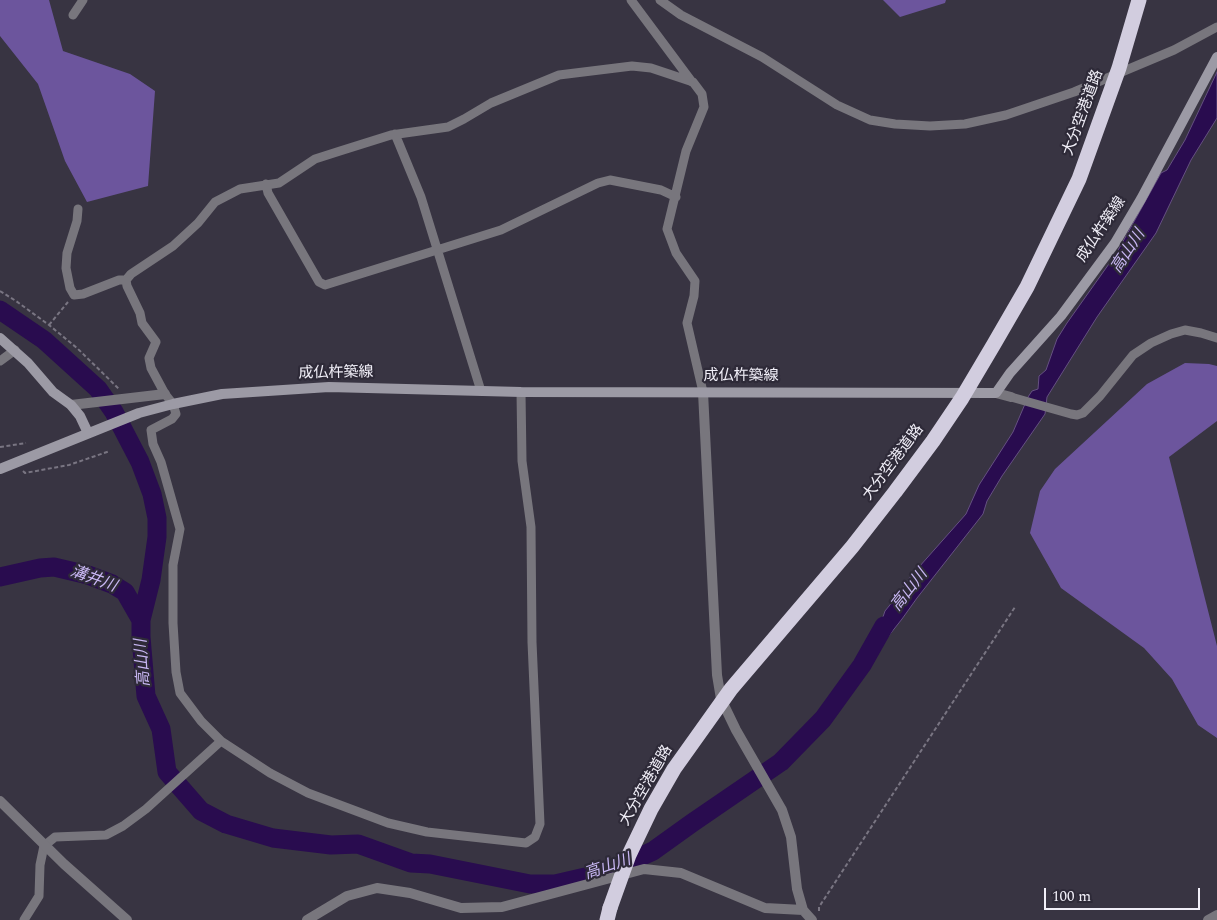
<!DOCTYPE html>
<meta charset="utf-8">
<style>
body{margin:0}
#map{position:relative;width:1217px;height:920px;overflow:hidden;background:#383442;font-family:Spectral,serif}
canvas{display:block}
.scale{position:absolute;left:1044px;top:888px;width:156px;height:22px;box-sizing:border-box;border:2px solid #f1eff8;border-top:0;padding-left:6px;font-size:15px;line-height:18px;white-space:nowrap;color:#f1eff8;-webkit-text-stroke:4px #2e2a38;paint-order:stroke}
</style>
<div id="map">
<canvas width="1217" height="920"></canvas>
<div class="scale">100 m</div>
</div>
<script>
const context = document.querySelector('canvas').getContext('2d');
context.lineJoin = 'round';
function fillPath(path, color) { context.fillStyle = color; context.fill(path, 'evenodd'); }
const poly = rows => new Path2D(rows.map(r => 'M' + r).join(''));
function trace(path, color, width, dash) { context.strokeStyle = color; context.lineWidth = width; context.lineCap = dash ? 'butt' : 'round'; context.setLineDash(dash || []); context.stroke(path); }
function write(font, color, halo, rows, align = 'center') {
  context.font = font + ' Spectral,"Noto Sans JP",serif'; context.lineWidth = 4.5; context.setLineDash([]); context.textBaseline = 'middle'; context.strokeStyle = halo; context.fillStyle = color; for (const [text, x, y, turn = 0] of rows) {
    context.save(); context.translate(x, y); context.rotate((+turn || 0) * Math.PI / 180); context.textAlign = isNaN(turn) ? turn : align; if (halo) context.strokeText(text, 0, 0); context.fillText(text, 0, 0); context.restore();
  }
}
fillPath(poly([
 [0,0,49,0,63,51,130,74,155,91,148,186,87,202,65,161,38,84,0,36],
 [883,0,946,0,945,3,900,17],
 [1185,363,1209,364,1217,366,1217,421,1169,457,1217,646,1217,738,1198,725,1172,679,1144,648,1061,588,1030,533,1040,491,1055,469,1147,384]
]), '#6c559d');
const water = poly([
 [1217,72,1217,118,1191,160,1156,233,1097,317,1047,397,1045,414,1002,476,987,501,983,514,917,598,902,619,883,643,867,659,874,643,885,611,898,595,911,576,966,514,979,485,1013,432,1028,397,1032,391,1038,389,1039,376,1046,370,1057,339,1067,323,1116,254,1161,173,1167,170,1185,140,1217,72]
]);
fillPath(water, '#290c4f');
trace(water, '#655082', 1);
trace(poly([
 [0,310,44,340,98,389,114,412,140,462,152,494,157,518,157,537,151,580,141,620,141,637,146,696,161,729,167,772,201,811,226,824,273,838,331,845,358,844,411,863,430,864,530,884,555,884,607,872,653,851,692,823,781,762,823,719,862,665,884,626],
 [0,577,40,568,54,567,88,575,112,584,125,592,141,620]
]), '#290c4f', 19);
trace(poly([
 [0,291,16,301,49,325,77,348,119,389],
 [49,325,68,302],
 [0,447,26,443],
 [23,471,25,473,69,465,110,451],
 [819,911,819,907,1015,607]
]), '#797582', 2, [4, 2.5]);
trace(poly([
 [631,0,692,82],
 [660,0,681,15,762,57,837,105,870,120,895,124,930,126,965,124,1006,115,1074,92,1174,50,1217,27],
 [73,15,83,0],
 [395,134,421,197,481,391],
 [266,184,268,193,319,282,325,285,501,230,598,183,610,180,661,190,676,197],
 [78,209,77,221,67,253,66,268,70,288,74,295,83,294,119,280,126,280],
 [0,361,15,350],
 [521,392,522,461,531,527,532,642,540,824,535,837,526,843,427,832,388,823,308,793,270,773,221,741,201,721,180,693,176,672,173,623,173,565,180,529,161,462,153,444,151,430,172,419,176,414,173,404,165,394,151,368,149,358,156,342,142,323,140,313,127,286,126,280,131,274,173,246,198,223,215,202,240,189,279,183,315,159,340,151,391,135,448,127,464,119,491,103,559,75,632,66,651,68,693,82,702,94,704,107,686,151,667,229,676,253,695,281,694,296,687,323,703,392],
 [1011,397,1071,414,1077,415,1083,413,1100,396,1133,355,1151,343,1171,334,1185,330,1201,333,1217,338],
 [24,920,39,896,40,865,44,846,55,837,106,835,123,826,146,809,221,741]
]), '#78767d', 9);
trace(poly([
 [703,392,717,675,721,699,736,730,782,810,791,837,797,889,803,910,812,920],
 [996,393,1011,397],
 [71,405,165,394],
 [0,801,64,864,127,920],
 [307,920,347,896,377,888,410,893,461,908,502,907,644,869,681,873,765,908,803,910],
 [1208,920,1217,915]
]), '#78767d', 10);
trace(poly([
 [0,338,28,363,53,392,71,405,80,416,88,433],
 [0,469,139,413,173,404,222,394,329,387,521,392,996,393,1010,373,1061,316,1115,243,1141,199,1217,57]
]), '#9c9aa5', 10);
trace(poly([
 [607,920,610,908]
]), '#d2cddf', 15);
trace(poly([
 [610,908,629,855,651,809,674,769,731,689,852,547,895,492,933,441,962,398,994,344,1027,287,1079,179,1119,68,1139,0]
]), '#d2cddf', 15);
write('15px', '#f1eff8', '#2e2a38', [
 ["大分空港道路",1084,113,-70],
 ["成仏杵築線",1102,230,-56],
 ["成仏杵築線",336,374,-1],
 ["成仏杵築線",741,377],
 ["大分空港道路",894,463,-53],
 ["大分空港道路",647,786,-60]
]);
write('italic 16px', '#c8b7f3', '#2e2a38', [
 ["高山川",1129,252,-57],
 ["溝井川",93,580,20],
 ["高山川",910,591,-52],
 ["高山川",144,663,-94],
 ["高山川",608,868,-19]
]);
</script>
